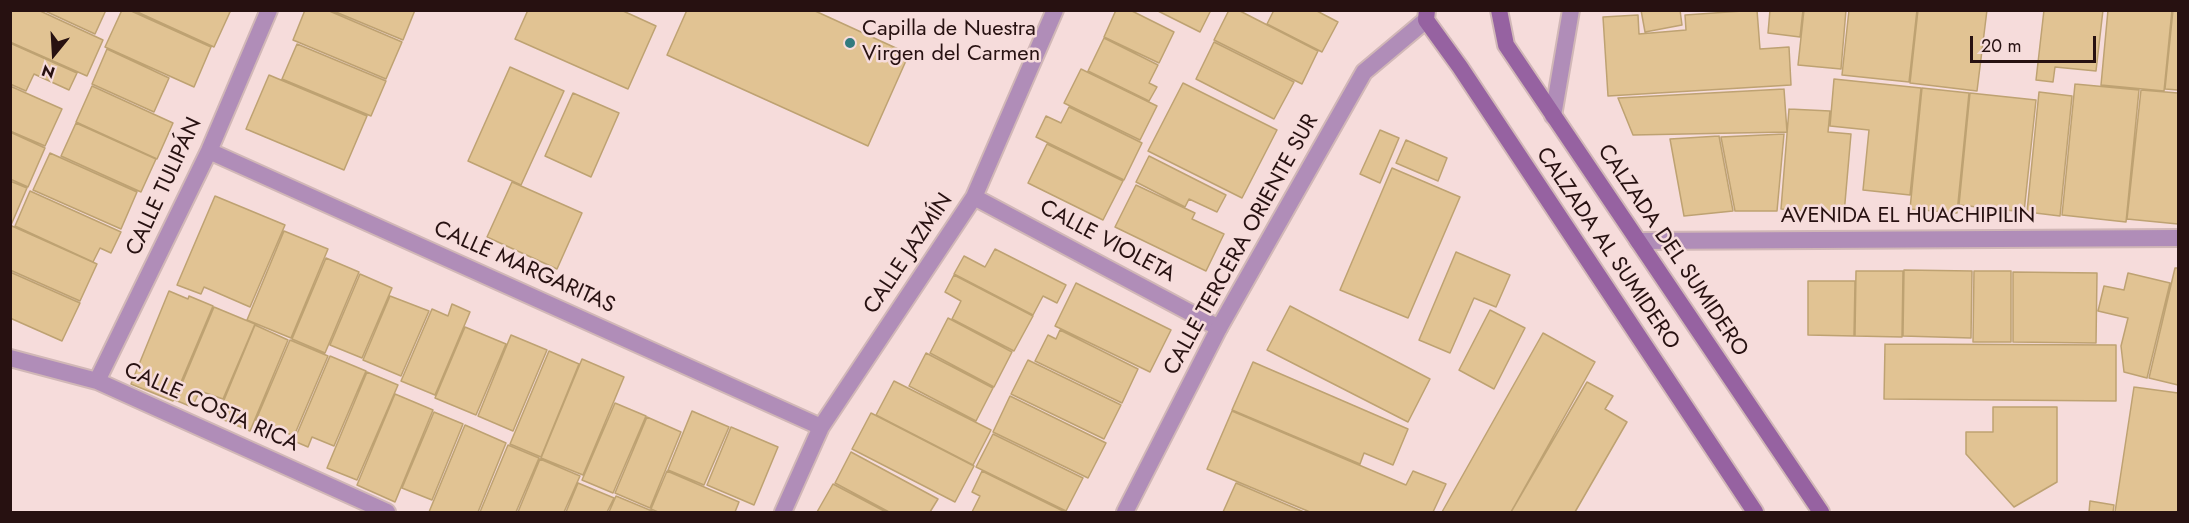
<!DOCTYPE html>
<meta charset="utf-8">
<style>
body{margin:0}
#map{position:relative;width:2189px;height:523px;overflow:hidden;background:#f6dcdb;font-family:Jost,sans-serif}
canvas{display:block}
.frame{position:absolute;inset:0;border:12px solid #271111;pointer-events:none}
.north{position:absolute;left:24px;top:24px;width:60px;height:60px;-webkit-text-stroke:4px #f6dcdb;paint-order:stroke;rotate:198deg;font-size:16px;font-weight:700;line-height:24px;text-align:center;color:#271111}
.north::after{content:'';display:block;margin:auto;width:21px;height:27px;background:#271111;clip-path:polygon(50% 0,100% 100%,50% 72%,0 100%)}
.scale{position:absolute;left:1970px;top:36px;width:126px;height:27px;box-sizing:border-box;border:3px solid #271111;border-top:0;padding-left:8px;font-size:18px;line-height:21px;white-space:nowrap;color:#271111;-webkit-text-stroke:4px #f6dcdb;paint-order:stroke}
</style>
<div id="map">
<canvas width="2189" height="523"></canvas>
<div class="frame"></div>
<div class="north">N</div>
<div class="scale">20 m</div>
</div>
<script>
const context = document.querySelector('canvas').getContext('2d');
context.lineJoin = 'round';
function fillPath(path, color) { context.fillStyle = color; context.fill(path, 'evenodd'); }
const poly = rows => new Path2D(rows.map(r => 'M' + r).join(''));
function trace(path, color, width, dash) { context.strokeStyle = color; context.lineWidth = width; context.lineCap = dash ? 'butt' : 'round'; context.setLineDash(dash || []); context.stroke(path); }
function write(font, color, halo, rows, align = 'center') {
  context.font = font + ' Jost,sans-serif'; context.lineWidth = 5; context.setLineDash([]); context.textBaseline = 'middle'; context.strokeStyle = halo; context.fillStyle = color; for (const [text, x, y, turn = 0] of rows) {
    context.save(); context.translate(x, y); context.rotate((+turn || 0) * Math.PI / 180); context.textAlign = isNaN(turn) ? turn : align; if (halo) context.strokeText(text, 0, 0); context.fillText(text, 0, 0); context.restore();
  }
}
const building = poly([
 [10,10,38,10,103,40,87,76,10,42,10,10],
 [43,10,106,10,95,34,43,10],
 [122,10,129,10,211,47,194,87,105,47,122,10],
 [133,10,226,10,230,12,214,47,133,10],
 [305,10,327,10,402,42,386,79,293,40,305,10],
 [331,10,415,10,403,40,331,10],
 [528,10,621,10,656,26,628,89,515,39,528,10],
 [687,10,813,10,909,54,868,146,667,55,687,10],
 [1116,10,1130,10,1174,32,1159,63,1104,37,1116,10],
 [1156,10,1211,10,1200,32,1156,10],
 [1229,10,1238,10,1318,51,1302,84,1214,40,1229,10],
 [1274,10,1315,10,1338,22,1322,52,1267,24,1274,10],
 [1641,10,1680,10,1682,25,1645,32,1641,10],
 [1757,10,1760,49,1789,47,1791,85,1608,96,1603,17,1638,15,1639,34,1686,30,1685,15,1757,10],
 [1770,10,1803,10,1800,37,1768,33,1770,10],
 [1804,10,1846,10,1841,69,1798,65,1804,10],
 [1849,10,1917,10,1909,82,1842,75,1849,10],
 [1918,10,1987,10,1977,91,1910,83,1918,10],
 [2044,10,2103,10,2096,71,2055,67,2053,82,2036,80,2044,10],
 [2108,10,2172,10,2164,91,2101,85,2108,10],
 [2173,10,2178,10,2178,90,2165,89,2173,10],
 [1104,38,1158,65,1149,83,1157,87,1149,101,1088,71,1104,38],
 [1214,42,1294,82,1274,119,1196,79,1214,42],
 [10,43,77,73,69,90,34,74,26,91,10,84,10,43],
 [297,44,386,81,371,116,282,79,297,44],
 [107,49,169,78,154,112,92,84,107,49],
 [510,67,564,91,521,185,468,161,510,67],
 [1081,69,1157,106,1140,140,1064,103,1081,69],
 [269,75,367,116,344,170,246,129,269,75],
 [1834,79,1921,88,1910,195,1863,190,1869,130,1830,126,1834,79],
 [1183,83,1277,130,1242,198,1148,151,1183,83],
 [2075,84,2139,90,2126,222,2062,215,2075,84],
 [10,86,62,109,45,146,10,131,10,86],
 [92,86,173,123,157,159,76,122,92,86],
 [1922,88,1969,93,1957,213,1910,209,1922,88],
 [1784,89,1787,132,1633,135,1618,98,1784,89],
 [2141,90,2178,93,2178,224,2127,219,2141,90],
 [2039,92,2072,96,2060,216,2027,212,2039,92],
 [573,93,619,113,591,177,545,156,573,93],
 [1970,93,2036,100,2024,212,1959,205,1970,93],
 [1069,107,1142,143,1124,180,1036,137,1046,116,1061,123,1069,107],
 [1789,109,1830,111,1828,132,1851,134,1844,214,1781,209,1789,109],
 [76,123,156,159,141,192,61,156,76,123],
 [1380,130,1399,138,1380,183,1360,174,1380,130],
 [10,132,45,148,28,187,10,179,10,132],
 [1784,134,1777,211,1735,211,1721,137,1784,134],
 [1719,136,1733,211,1684,216,1670,139,1719,136],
 [1406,140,1447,158,1438,181,1396,163,1406,140],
 [1047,144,1123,181,1103,220,1028,183,1047,144],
 [50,153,137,192,121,229,33,190,50,153],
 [1149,156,1226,195,1217,212,1189,199,1185,207,1136,182,1149,156],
 [1392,168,1460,197,1408,318,1340,290,1392,168],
 [10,181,27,188,11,225,10,225,10,181],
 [512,182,582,213,557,269,487,237,512,182],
 [1136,185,1195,213,1192,219,1224,234,1206,271,1115,227,1136,185],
 [30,191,121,232,111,253,100,248,93,262,15,226,30,191],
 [215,196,285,225,250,307,204,287,201,294,177,285,215,196],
 [12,226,97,264,80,301,10,270,10,230,12,226],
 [284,231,328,249,291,338,247,320,284,231],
 [995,249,1066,285,1057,303,1043,296,1033,315,954,274,964,256,985,267,995,249],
 [1456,252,1510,275,1496,307,1474,298,1450,353,1419,340,1456,252],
 [326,258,359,272,325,353,292,339,326,258],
 [2175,268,2178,268,2178,385,2149,378,2175,268],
 [1904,270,1972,271,1971,338,1903,336,1904,270],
 [1856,271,1903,271,1902,337,1855,336,1856,271],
 [1974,271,2011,271,2011,342,1973,342,1974,271],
 [10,272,80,303,62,341,10,318,10,272],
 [2013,272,2097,273,2096,343,2013,342,2013,272],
 [2128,273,2170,283,2147,378,2124,372,2121,346,2128,318,2098,311,2104,286,2124,290,2128,273],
 [360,274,392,288,362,358,330,345,360,274],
 [954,275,1033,316,1014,351,952,319,961,301,945,292,954,275],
 [1808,281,1855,281,1854,336,1808,335,1808,281],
 [1076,283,1171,330,1150,372,1055,326,1076,283],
 [169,291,188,299,189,296,213,306,173,401,131,384,169,291],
 [390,296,429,311,401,376,363,360,390,296],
 [452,304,470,312,435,395,401,381,432,309,448,316,452,304],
 [1290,306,1430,379,1408,422,1267,350,1290,306],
 [214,307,255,324,223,399,200,391,192,407,175,400,214,307],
 [1490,310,1525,328,1494,389,1459,370,1490,310],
 [948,318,1012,352,994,387,930,353,948,318],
 [255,325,288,340,250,431,217,417,255,325],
 [465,327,506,344,476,415,435,398,465,327],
 [1060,330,1138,369,1122,403,1035,361,1048,335,1056,339,1060,330],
 [1543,333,1595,362,1511,512,1442,512,1543,333],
 [511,335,547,350,513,431,478,416,511,335],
 [290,340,328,356,294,436,256,420,290,340],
 [1885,344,2116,345,2116,401,1884,399,1885,344],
 [549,351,579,364,541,457,510,444,549,351],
 [926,353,993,388,976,421,909,386,926,353],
 [330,356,366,371,334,446,312,437,308,447,294,441,330,356],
 [582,359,624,377,583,475,541,458,582,359],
 [1028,360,1121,405,1104,439,1011,394,1028,360],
 [1253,362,1408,429,1393,465,1364,453,1360,464,1232,410,1253,362],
 [367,372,398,385,357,480,327,468,367,372],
 [894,381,991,430,973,465,876,415,894,381],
 [1587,382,1613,396,1605,409,1627,422,1575,512,1511,512,1587,382],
 [2134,387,2178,393,2178,512,2115,512,2134,387],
 [395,394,433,410,395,502,357,485,395,394],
 [1010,396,1106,443,1088,478,993,432,1010,396],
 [615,403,646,416,613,493,582,480,615,403],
 [1993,407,2057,407,2057,482,2014,507,1966,454,1966,432,1993,432,1993,407],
 [692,411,729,427,704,485,668,470,692,411],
 [1232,411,1406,485,1413,471,1446,484,1433,512,1310,512,1207,469,1232,411],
 [434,412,463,424,432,500,402,488,434,412],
 [871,413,974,466,955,502,852,449,871,413],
 [647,417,681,432,650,508,615,493,647,417],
 [465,425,506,443,478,512,429,512,465,425],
 [731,427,778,447,754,505,707,485,731,427],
 [993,434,1083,478,1066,511,976,467,993,434],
 [508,445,539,458,516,512,480,512,508,445],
 [851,452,938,499,930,512,889,512,835,483,851,452],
 [540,459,580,476,564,512,518,512,540,459],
 [667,471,739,502,735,512,658,512,651,509,667,471],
 [982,471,1065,512,972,512,980,496,972,492,982,471],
 [578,483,614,498,607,512,566,512,578,483],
 [1236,483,1304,512,1223,512,1236,483],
 [833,484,886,512,817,512,833,484],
 [616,496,652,511,652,512,609,512,616,496],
 [2090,501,2114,505,2113,512,2089,512,2090,501]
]);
fillPath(building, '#e1c393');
trace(building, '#bea272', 1.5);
const minor = poly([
 [1553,116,1571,10],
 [209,151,821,427],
 [974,197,1219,328],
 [1638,241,2178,238],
 [10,358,97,381,387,512],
 [97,381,209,151,269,10],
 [783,512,821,427,974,197,1055,10]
]);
const tertiary = poly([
 [1125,512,1219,328,1364,72,1426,20]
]);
const secondary = poly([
 [1427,10,1426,20,1460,67,1755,512],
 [1499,10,1506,45,1821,512]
]);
trace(minor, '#d1b7b7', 20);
trace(tertiary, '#d1b7b7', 20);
trace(secondary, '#d1b7b7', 20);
trace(minor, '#b08db8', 16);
trace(tertiary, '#b08db8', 16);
trace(secondary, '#9662a1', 16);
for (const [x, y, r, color] of [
 [850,43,6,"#327b7f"]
]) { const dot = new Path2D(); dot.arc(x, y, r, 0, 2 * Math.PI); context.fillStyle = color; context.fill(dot); trace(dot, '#f6dcdb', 2); }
write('22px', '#271111', '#f6dcdb', [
 ["Capilla de Nuestra",862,30],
 ["Virgen del Carmen",862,55]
], 'left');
write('22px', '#271111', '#f6dcdb', [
 ["CALLE TULIPÁN",165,187,-65],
 ["AVENIDA EL HUACHIPILIN",1908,217],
 ["CALLE VIOLETA",1107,242,28],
 ["CALLE TERCERA ORIENTE SUR",1242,245,-61],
 ["CALZADA AL SUMIDERO",1607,249,56],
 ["CALZADA DEL SUMIDERO",1672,251,56],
 ["CALLE JAZMÍN",909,254,-56],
 ["CALLE MARGARITAS",524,268,24],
 ["CALLE COSTA RICA",211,408,24]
]);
</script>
